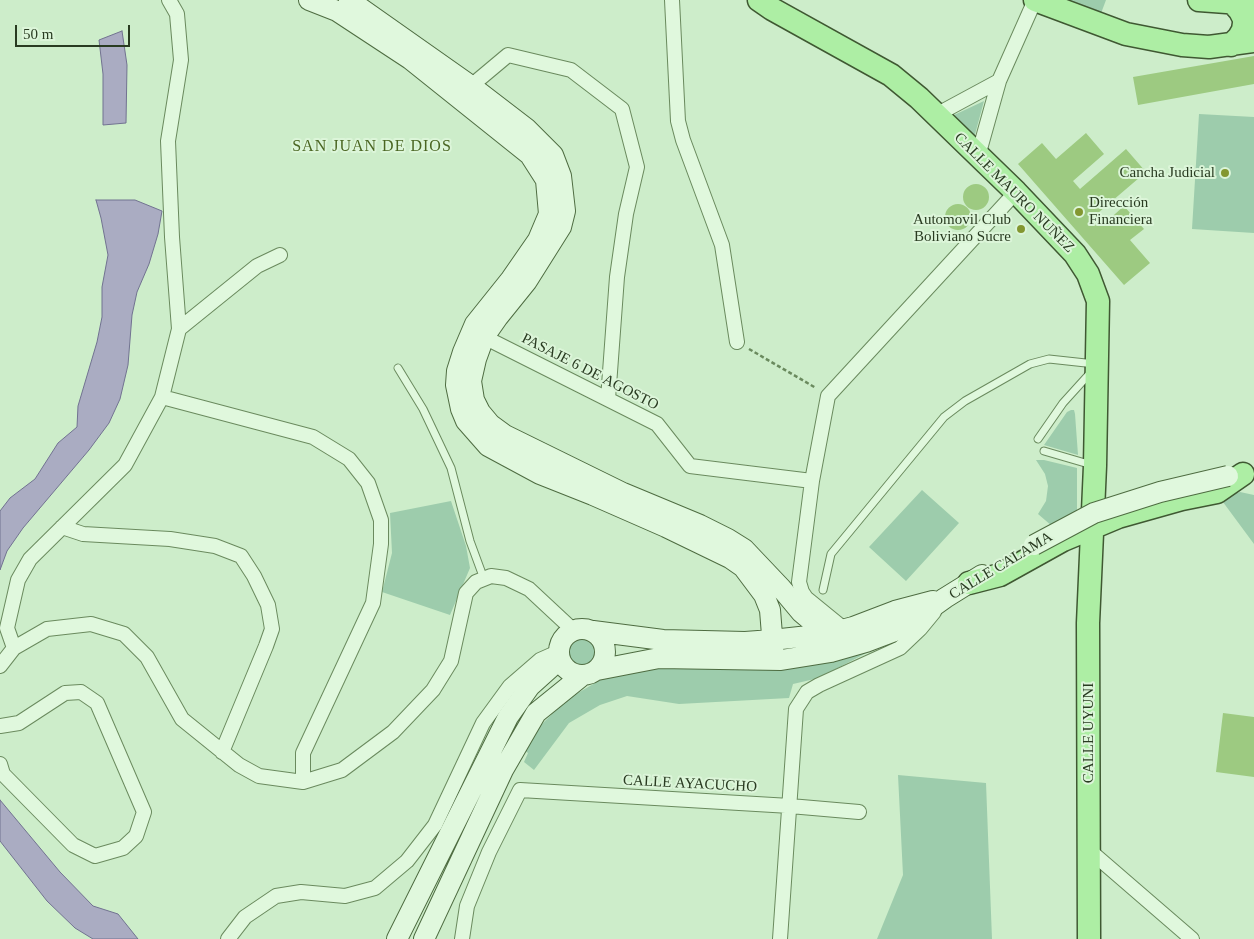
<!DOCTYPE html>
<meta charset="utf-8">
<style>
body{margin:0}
#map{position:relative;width:1254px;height:939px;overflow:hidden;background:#cdedca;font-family:"Times New Roman",serif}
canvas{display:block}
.scale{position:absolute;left:15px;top:25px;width:115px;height:22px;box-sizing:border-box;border:2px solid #293b21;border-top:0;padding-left:6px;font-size:15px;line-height:18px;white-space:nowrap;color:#293b21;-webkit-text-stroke:4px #dcf5d9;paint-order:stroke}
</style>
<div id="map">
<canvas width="1254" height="939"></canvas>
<div class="scale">50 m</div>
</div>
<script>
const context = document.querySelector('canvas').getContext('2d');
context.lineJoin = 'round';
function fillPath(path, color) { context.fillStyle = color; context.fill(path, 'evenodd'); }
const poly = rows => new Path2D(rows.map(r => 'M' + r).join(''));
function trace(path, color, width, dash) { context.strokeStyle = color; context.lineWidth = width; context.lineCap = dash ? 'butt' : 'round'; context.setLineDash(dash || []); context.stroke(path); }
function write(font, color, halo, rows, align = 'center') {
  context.font = font + ' "Times New Roman",serif'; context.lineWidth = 4; context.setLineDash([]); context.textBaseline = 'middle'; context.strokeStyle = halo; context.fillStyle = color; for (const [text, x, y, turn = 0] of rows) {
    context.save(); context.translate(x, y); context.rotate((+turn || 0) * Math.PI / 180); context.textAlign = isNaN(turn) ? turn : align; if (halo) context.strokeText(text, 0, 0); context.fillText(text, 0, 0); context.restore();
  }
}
fillPath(poly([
 [1060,0,1106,0,1100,16],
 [984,101,974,138,952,116],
 [1199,114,1254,117,1254,233,1192,229],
 [1071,410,1074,410,1075,414,1078,455,1044,445,1067,412],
 [1036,460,1044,460,1077,468,1077,512,1052,526,1038,514,1046,501,1048,486,1045,474],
 [922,490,959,523,906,581,869,547],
 [1240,492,1254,495,1254,544,1220,498],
 [451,501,466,546,470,568,450,615,382,592,392,553,390,513],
 '566 651a16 16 0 1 1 32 0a16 16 0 1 1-32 0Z',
 [887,642,819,678,793,684,789,698,679,704,627,696,600,705,569,723,534,770,524,762,528,753,522,749,539,727,566,700,612,673],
 [898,775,986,783,992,939,877,939,903,875]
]), '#9dccac');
const water = poly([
 [122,31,127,65,126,123,103,125,103,74,99,40,122,31],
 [96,200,135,200,162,211,158,234,149,264,137,292,132,315,128,365,120,399,109,423,89,450,23,528,7,551,0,570,0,511,10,498,35,479,58,443,77,427,78,406,97,342,102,317,102,287,108,255,101,218,96,200],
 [0,800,60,872,93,906,118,914,138,939,93,939,75,928,47,901,0,841,0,800]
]);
fillPath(water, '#aaacc2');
trace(water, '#717290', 1);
fillPath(poly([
 [1254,56,1254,84,1138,105,1133,77],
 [1086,133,1104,154,1073,181,1080,189,1126,149,1146,172,1098,213,1106,222,1124,206,1144,229,1130,240,1150,263,1124,285,1018,164,1042,143,1056,159],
 '963 197a13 13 0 1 1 26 0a13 13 0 1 1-26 0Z',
 '945 217a13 13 0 1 1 26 0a13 13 0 1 1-26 0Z',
 [1223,713,1254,717,1254,777,1216,772]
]), '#9dca81');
const lane = poly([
 [398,368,423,409,451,468,470,541,484,579],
 [1038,439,1063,403,1092,371],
 [1044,451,1092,465],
 [823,590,831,554,944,417,965,401,1030,364,1049,359,1095,364]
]);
const street = poly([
 [672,0,678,121,683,140,722,245,737,342],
 [471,86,508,55,571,70,622,109,637,167,626,214,617,277,608,399],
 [936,115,999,81],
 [978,156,999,81,1035,0],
 [179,329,257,266,280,255],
 [484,337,657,424,690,466,812,481],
 [162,397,313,437,349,459,368,483,381,520,381,544,373,603,303,753,303,782],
 [62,527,83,534,170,539,215,546,241,556,254,576,268,605,272,629,266,646,222,752],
 [844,629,806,598,802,592,799,582,812,481,828,396,1016,192],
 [14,648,7,628,18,580,30,559,125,465,162,397,179,329,172,237,168,141,181,60,177,14,169,0],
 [0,666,14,648,47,629,91,624,124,634,147,657,182,719,239,765,259,776,303,782,342,770,393,732,433,690,451,661,466,593,476,582,491,576,506,578,529,589,573,630],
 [0,726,19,723,65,693,81,692,97,703,144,812,136,836,123,848,95,856,73,845,3,774,0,764],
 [1089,850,1192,939],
 [228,939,245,917,276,896,301,892,345,896,375,888,407,861,435,825,483,723,510,686,540,660,558,652],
 [462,939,467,906,489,852,520,790,790,806,859,812],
 [780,939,796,709,807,692,819,685,900,648,920,629,934,612]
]);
const secondary = poly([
 [309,0,337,11,410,59,530,155,546,180,549,214,538,240,511,279,475,324,463,352,457,371,456,385,461,409,466,421,488,446,540,474,593,495,666,527,730,558,743,567,764,595,770,610,774,660],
 [349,0,471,86,527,129,553,155,561,176,565,211,561,227,527,281,498,317,484,337,476,359,471,381,474,400,480,412,490,424,505,435,623,493,700,525,728,539,744,549,781,588,801,612,827,634,838,650],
 '559 652a23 23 0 1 1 46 0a23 23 0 1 1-46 0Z',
 [593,631,663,640,745,642,772,640,827,634,853,627,895,611,933,601],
 [597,670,659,658,781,660,831,652,866,642,903,628,945,598,982,575],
 [397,939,508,717,530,686,560,659],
 [424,939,503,770,536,713,583,675]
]);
const primary = poly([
 [759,0,772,9,891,75,919,98,1016,192,1075,254,1088,274,1098,301,1095,466,1088,623,1089,939],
 [1035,0,1126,34,1182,45,1209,47,1254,41],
 [1199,0,1254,4],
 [1231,45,1239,37,1243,30,1244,23,1244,19,1240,11,1232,2],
 [969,583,1000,575,1063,540,1118,517,1182,499,1217,492,1243,474]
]);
trace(lane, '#6a8a5e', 9);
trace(street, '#6a8a5e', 16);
trace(secondary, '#4e6c41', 22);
trace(primary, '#3f5832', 25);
trace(poly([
 [749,349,816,388]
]), '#6a8a5e', 2.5, [4, 2.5]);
trace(lane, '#e0f8dd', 7);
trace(street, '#e0f8dd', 14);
trace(secondary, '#e0f8dd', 20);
trace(primary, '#adeea4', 22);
const secondaryBridge = poly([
 [1034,545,1094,513,1160,492,1228,476]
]);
trace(secondaryBridge, '#4e6c41', 22, []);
trace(secondaryBridge, '#e0f8dd', 20);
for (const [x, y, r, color] of [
 [1225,173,5,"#839730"],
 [1079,212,5,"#839730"],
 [1021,229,5,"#839730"]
]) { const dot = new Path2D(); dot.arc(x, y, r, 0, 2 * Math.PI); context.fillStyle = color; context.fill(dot); trace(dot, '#dcf5d9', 2); }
write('15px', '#293b21', '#dcf5d9', [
 ["Cancha Judicial",1215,173],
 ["Dirección",1089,203,"left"],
 ["Financiera",1089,220,"left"],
 ["Automovil Club",1011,220],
 ["Boliviano Sucre",1011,237]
], 'right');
write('15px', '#293b21', '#dcf5d9', [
 ["CALLE MAURO NUÑEZ",1014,193,45],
 ["PASAJE 6 DE AGOSTO",590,372,27],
 ["CALLE CALAMA",1001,566,-31],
 ["CALLE UYUNI",1089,733,-90],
 ["CALLE AYACUCHO",690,784,3]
]);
context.letterSpacing = '1px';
write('16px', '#4a6622', '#dcf5d9', [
 ["SAN JUAN DE DIOS",372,147]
]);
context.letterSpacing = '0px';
</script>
